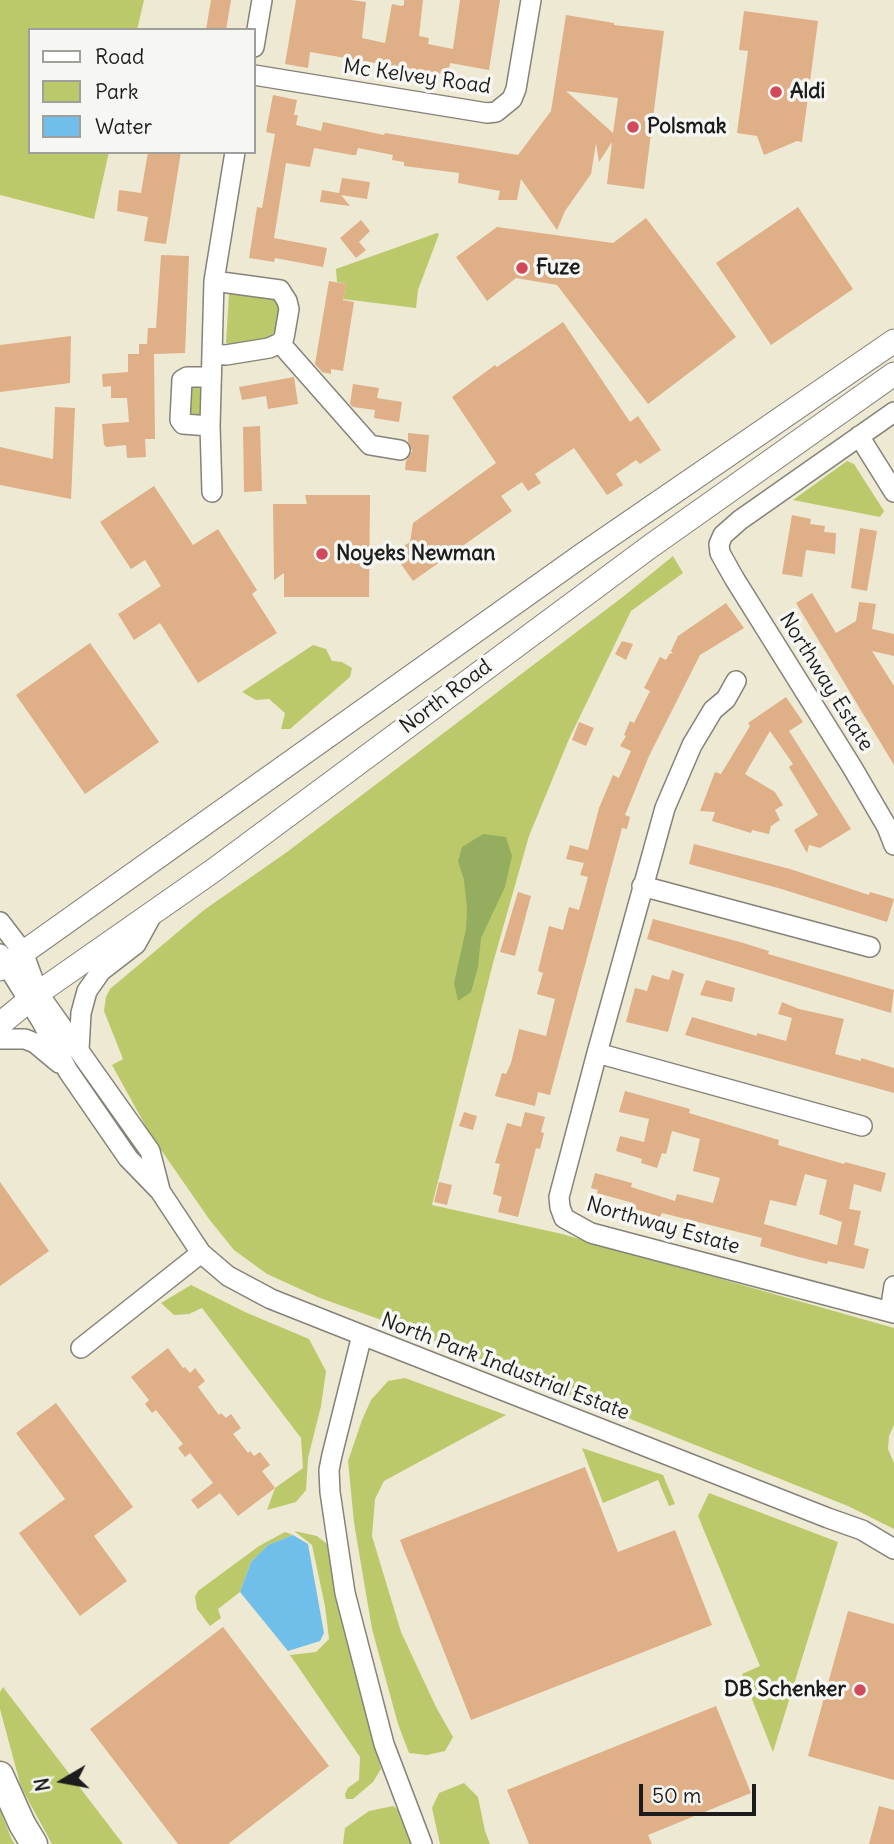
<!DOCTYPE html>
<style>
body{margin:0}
#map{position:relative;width:894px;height:1844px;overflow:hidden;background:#eee9d3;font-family:Delius,sans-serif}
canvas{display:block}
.legend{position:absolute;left:28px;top:28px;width:228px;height:126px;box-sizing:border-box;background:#f6f6f2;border:2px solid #9f9f9c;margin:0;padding:9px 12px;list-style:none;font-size:21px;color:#1c1c1c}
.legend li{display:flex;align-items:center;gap:14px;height:35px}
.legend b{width:35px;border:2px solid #9f9f9c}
.north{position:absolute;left:28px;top:1746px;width:70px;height:70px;-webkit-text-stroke:5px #f6f6f2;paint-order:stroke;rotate:260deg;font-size:19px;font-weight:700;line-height:28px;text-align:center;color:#1c1c1c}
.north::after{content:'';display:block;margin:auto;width:24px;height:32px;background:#1c1c1c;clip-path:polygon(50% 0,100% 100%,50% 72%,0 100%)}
.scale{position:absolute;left:639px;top:1784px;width:117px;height:32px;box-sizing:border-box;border:4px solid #1c1c1c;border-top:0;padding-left:9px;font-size:21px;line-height:24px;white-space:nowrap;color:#1c1c1c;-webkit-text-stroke:5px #f6f6f2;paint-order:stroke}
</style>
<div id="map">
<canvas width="894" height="1844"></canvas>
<ul class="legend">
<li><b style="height:9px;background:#fff"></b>Road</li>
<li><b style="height:19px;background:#bcc96b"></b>Park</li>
<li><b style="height:19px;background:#6fbfea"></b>Water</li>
</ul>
<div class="north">N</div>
<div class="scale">50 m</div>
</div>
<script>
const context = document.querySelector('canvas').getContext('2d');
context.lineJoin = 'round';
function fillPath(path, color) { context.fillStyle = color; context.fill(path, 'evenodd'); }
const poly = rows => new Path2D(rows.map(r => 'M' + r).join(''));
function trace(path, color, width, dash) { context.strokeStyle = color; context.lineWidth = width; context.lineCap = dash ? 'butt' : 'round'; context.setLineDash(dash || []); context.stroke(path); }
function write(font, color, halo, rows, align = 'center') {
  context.font = font + ' Delius,sans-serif'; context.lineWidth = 7; context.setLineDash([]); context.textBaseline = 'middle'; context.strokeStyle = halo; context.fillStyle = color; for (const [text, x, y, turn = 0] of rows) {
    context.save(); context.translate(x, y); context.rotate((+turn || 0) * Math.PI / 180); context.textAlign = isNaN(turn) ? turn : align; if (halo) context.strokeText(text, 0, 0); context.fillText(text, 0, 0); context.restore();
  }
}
fillPath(poly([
 [0,0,144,0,137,30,30,30,30,152,109,152,94,219,0,195],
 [437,233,439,234,418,290,416,308,343,299,346,284,337,282,336,269],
 [242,291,275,299,280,310,277,327,271,338,233,346,226,343,229,293],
 [190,386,203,386,202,415,197,418,189,417],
 [847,461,854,464,884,511,880,517,793,500],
 [673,556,683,573,631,611,569,739,529,836,493,963,432,1205,562,1234,894,1328,894,1425,889,1436,888,1449,894,1463,894,1529,848,1506,390,1323,320,1298,267,1274,234,1250,209,1219,150,1134,112,1065,123,1059,104,1011,106,997,110,989,204,910,287,852,624,596],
 [313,645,326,649,332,661,342,662,352,668,350,677,290,729,281,729,285,713,269,699,256,700,242,692],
 [191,1285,245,1312,309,1339,326,1371,321,1406,308,1458,306,1490,296,1502,267,1510,275,1488,303,1468,301,1438,202,1308,189,1314,174,1315,161,1303],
 [405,1378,506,1415,384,1481,375,1499,372,1536,401,1632,436,1707,453,1737,445,1751,427,1755,409,1753,398,1724,372,1629,354,1523,348,1461,362,1420,371,1400,388,1381],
 [582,1448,663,1475,675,1504,669,1506,658,1480,603,1503],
 [709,1493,838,1542,773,1752,742,1674,760,1666,698,1516],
 [294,1531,317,1536,327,1544,346,1639,381,1769,373,1782,353,1799,346,1799,345,1794,348,1788,359,1780,360,1757,290,1655,316,1652,329,1639,325,1606,312,1545],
 [285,1532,293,1535,268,1545,251,1562,240,1592,218,1609,221,1618,210,1626,197,1609,195,1597,198,1591,259,1546],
 [3,1687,123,1844,52,1844,21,1787,0,1709,0,1692],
 [464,1783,478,1797,485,1831,490,1844,440,1844,432,1808,439,1793],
 [393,1806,400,1811,414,1844,343,1844,345,1828,369,1811],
 [0,1810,12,1840,15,1844,0,1844]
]), '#bcc96b');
fillPath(poly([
 [483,834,506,837,512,856,505,887,481,938,478,967,471,992,458,1001,454,983,466,929,467,908,464,880,458,861,462,847]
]), '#95ad5f');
fillPath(poly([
 [293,1535,308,1544,324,1633,320,1641,288,1651,240,1592,251,1562,268,1545]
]), '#6fbfea');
fillPath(poly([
 [211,0,231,0,226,30,206,30],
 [296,0,351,0,366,2,362,38,385,43,392,4,401,6,404,5,404,0,423,0,419,36,429,38,428,44,453,49,460,0,500,0,489,70,450,63,448,75,310,52,308,68,285,64],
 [744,11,818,21,802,142,797,141,764,155,757,136,737,133,748,51,739,50],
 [566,15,614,23,614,25,664,31,644,189,607,184,612,142,599,162,596,143,591,174,565,211,557,230,521,179,517,200,498,200,500,191,458,183,459,173,404,166,404,162,392,160,393,155,358,148,356,155,352,155,314,148,310,167,286,163,274,238,327,248,323,267,275,258,274,262,249,258,257,207,262,208,275,134,266,132,273,95,297,100,294,115,298,115,296,125,321,131,323,122,384,135,385,133,518,155,551,111],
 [566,91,618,98,613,133],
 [148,152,181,152,166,244,144,241,148,217,117,211,119,190,141,193],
 [342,178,370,182,367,199,341,195,350,206,320,202,322,190,339,193],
 [798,207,853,289,771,345,716,263],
 [646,218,736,337,648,404,557,285,516,278,487,301,456,257,497,227,613,243],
 [361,220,370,231,359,242,366,250,356,258,340,238],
 [161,255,189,256,185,353,154,354,155,439,145,439,146,457,127,458,126,445,107,447,104,445,102,424,129,422,127,398,111,398,111,386,103,387,102,374,128,372,128,354,139,354,139,344,147,344,148,328,156,328],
 [329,281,346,284,343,300,354,302,343,371,331,369,331,374,322,372,315,364],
 [563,322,630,422,638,416,661,450,640,464,636,460,616,474,623,485,607,495,574,448,535,474,541,483,528,491,522,482,501,496,512,511,413,581,393,553,410,542,413,523,496,463,452,397,495,365,497,367],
 [71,336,70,383,0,392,0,345],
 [294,377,298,404,268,409,266,396,242,400,239,387],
 [353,384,379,388,377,398,402,402,399,422,374,418,375,410,353,407,350,404],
 [55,407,75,408,71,499,0,485,0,447,53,459],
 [260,426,262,491,244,492,243,427],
 [408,433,429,435,426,472,405,470,406,461,412,451,408,441],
 [154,486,193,545,218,529,257,590,252,594,277,633,198,683,160,623,134,640,118,614,161,586,145,560,131,569,100,522],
 [305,495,370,495,369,597,284,597,284,573,274,580,273,504,307,504],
 [792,515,811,519,810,524,825,526,824,532,836,533,835,554,806,550,802,577,782,574],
 [860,528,877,531,867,591,851,588],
 [812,593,836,633,856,621,859,602,876,604,872,629,894,634,894,656,872,651,894,686,894,765,796,603],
 [726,603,744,628,700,655,649,756,625,815,630,817,627,829,622,828,550,1095,538,1092,535,1106,495,1096,502,1073,506,1074,511,1063,519,1029,546,1036,555,999,537,994,543,973,538,971,549,926,563,930,569,907,579,910,588,877,580,875,584,863,566,859,570,845,588,850,599,808,613,775,619,778,631,751,620,746,626,736,624,735,630,721,634,723,650,691,644,688,660,657,666,660,670,653,673,654,671,651,678,636],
 [622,641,633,644,626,660,615,654],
 [90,643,159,742,85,794,16,695],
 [786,697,803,722,789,731,851,829,820,848,809,845,807,853,794,830,818,815,789,767,793,764,770,731,745,774,775,792,783,805,775,810,780,820,771,826,769,834,752,830,751,833,712,821,715,812,700,811,715,772,721,774,750,726,748,723],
 [579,722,594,728,586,746,572,740],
 [694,844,790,869,869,895,870,892,894,899,887,922,778,888,689,864],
 [518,892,531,896,515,956,500,952],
 [653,919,740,942,769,951,768,954,894,990,891,1013,647,939],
 [672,970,684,974,668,1032,626,1022,635,988,647,991,652,975,669,980],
 [706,980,735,988,732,1002,700,995],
 [782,1002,799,1009,844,1019,835,1054,861,1061,861,1058,894,1068,894,1093,685,1035,692,1017,757,1036,757,1033,786,1041,792,1018,778,1014],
 [625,1091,690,1109,689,1113,779,1140,778,1145,844,1164,845,1162,886,1173,881,1192,854,1184,849,1209,861,1211,854,1245,869,1249,864,1269,828,1261,827,1264,795,1256,760,1246,762,1238,662,1213,660,1217,632,1208,633,1203,597,1193,598,1190,591,1188,595,1173,632,1183,631,1187,675,1201,677,1194,713,1203,720,1178,693,1171,700,1139,672,1131,666,1154,662,1153,657,1168,641,1163,642,1159,616,1151,620,1136,644,1142,649,1119,619,1112],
 [805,1174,827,1180,819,1214,842,1222,837,1245,764,1224,770,1200,796,1206],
 [464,1112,477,1116,473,1130,459,1126],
 [525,1112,545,1117,541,1132,544,1133,540,1149,536,1148,518,1217,498,1212,502,1197,493,1194,500,1164,495,1163,507,1123,521,1127],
 [0,1182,49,1251,0,1286],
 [439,1182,452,1185,447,1205,434,1202],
 [168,1348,183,1368,185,1367,190,1373,195,1368,205,1381,198,1387,219,1415,221,1413,226,1418,231,1414,241,1428,233,1434,248,1453,250,1451,254,1456,260,1452,270,1465,262,1471,275,1488,238,1516,220,1493,198,1509,191,1500,213,1483,190,1453,185,1457,178,1448,183,1444,156,1410,152,1413,145,1404,149,1400,131,1377],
 [56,1403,133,1507,94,1536,127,1581,80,1616,19,1533,65,1499,16,1433],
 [585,1467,618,1552,675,1530,712,1625,471,1720,400,1540],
 [848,1611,894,1624,894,1780,808,1756],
 [223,1627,329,1766,228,1844,178,1844,90,1729],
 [716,1706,751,1793,648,1835,652,1844,529,1844,507,1790],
 [879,1806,894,1810,894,1844,869,1844]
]), '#dfaf88');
const minor = poly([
 [254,47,262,0],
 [254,75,487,113,496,112,512,99,516,89,531,0],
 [280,343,370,445,400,450],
 [212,354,226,355,269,348,280,343,284,338,289,309,287,301,280,290,214,281],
 [211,377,187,377,182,380,180,420,183,424,210,426,214,281,235,152],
 [894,412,740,520,723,535,719,544,720,553,734,578,852,767,887,827,894,845],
 [210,426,212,492],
 [859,436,894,492],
 [736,681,726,699,713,710,692,745,665,808,597,1053,559,1197,560,1207,564,1218,591,1233,894,1313],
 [642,886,870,947],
 [0,922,23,952,38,993,150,1151,160,1190],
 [0,954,42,1022,68,1071,128,1158,160,1191,201,1253,228,1276,271,1299,362,1335,828,1518,862,1530,894,1549],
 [0,1039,25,1039,35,1043,59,1063],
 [79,1050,81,1013,87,991,101,971,136,944,153,913],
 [597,1053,862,1126],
 [890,1312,894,1286],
 [362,1335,332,1455,329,1470,330,1492,345,1593,368,1682,384,1744,422,1844],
 [81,1348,201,1253]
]);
const major = poly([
 [0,969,585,553,894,341],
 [0,1024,38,993,214,870,648,548,894,374]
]);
const highway = poly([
 [0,1775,22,1824,34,1844]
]);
trace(minor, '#858278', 22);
trace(major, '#858278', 25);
trace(highway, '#858278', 29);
trace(minor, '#fff', 19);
trace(major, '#fff', 23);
trace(highway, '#fff', 26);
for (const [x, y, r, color] of [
 [776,92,7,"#d1495b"],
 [633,127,7,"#d1495b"],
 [522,268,7,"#d1495b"],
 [322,554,7,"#d1495b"],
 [860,1690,7,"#d1495b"]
]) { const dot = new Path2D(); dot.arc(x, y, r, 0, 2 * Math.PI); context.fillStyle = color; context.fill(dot); trace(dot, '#f6f6f2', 2.5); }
write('21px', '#1c1c1c', '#f6f6f2', [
 ["Mc Kelvey Road",417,77,8],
 ["Northway Estate",826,682,58],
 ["North Road",446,697,-37],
 ["Northway Estate",663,1226,16],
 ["North Park Industrial Estate",505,1367,21]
]);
write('bold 21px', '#1c1c1c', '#f6f6f2', [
 ["Aldi",790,92],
 ["Polsmak",647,127],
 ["Fuze",536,268],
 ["Noyeks Newman",336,554],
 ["DB Schenker",846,1690,"right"]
], 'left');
</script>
